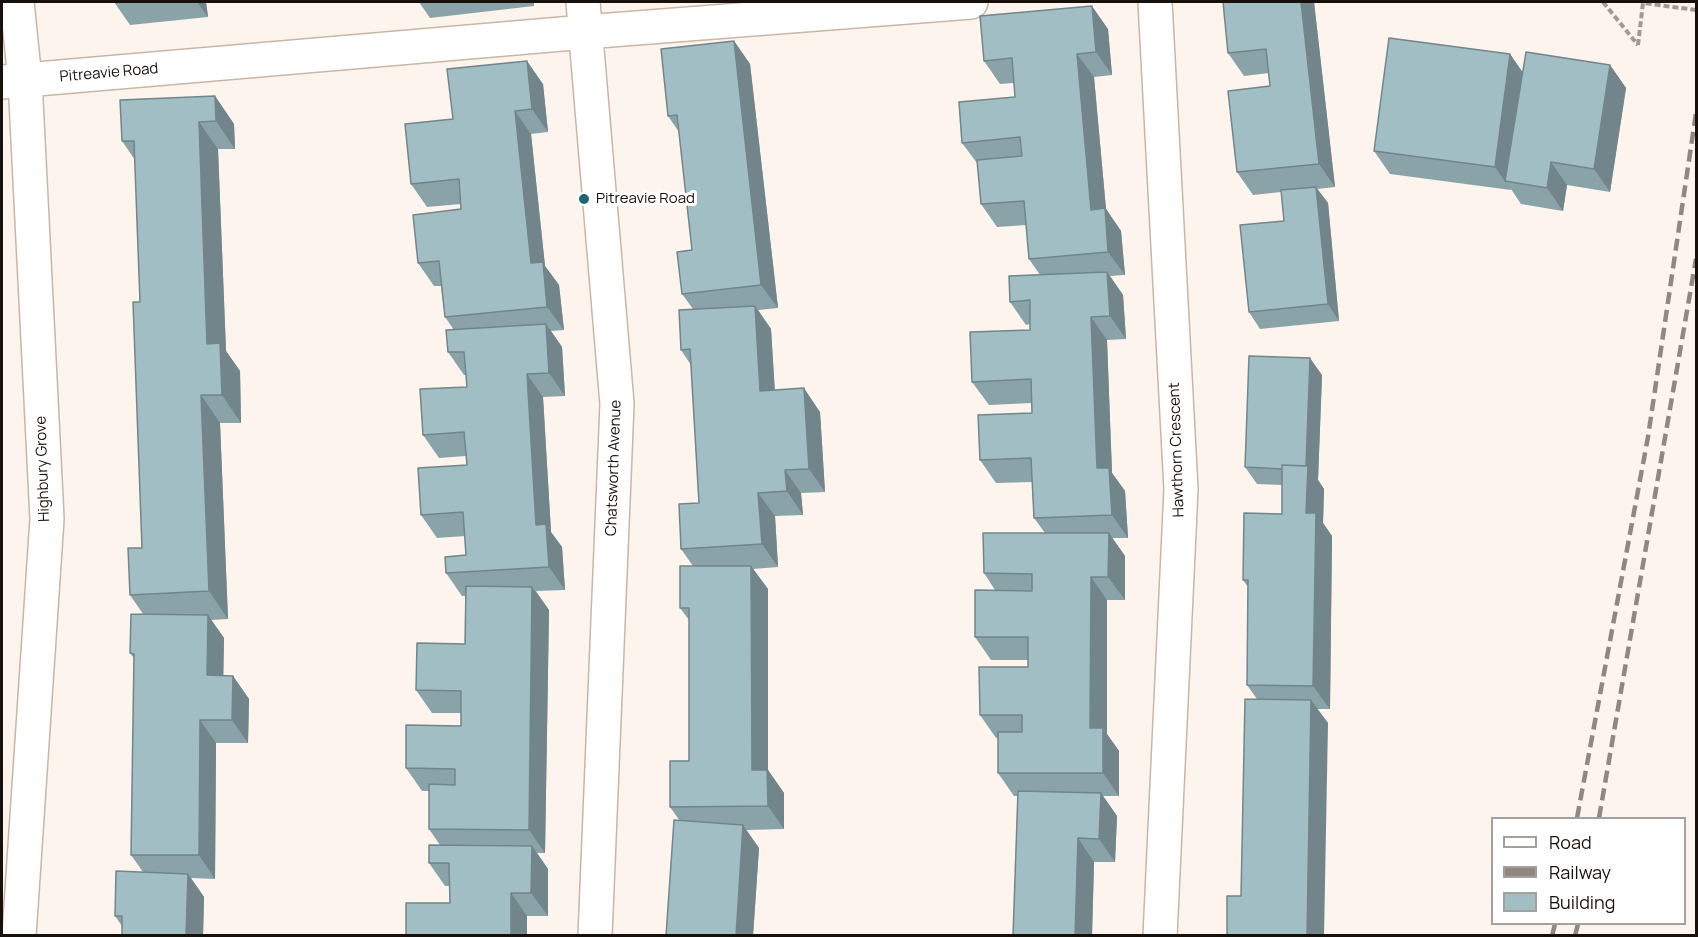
<!DOCTYPE html>
<style>
body{margin:0}
#map{position:relative;width:1698px;height:937px;overflow:hidden;background:#fdf4ed;font-family:Manrope,sans-serif}
canvas{display:block}
.frame{position:absolute;inset:0;border:3px solid #18110b;pointer-events:none}
.legend{position:absolute;left:1491px;top:817px;width:195px;height:108px;box-sizing:border-box;background:#fff;border:2px solid #a3a09d;margin:0;padding:8px 10px;list-style:none;font-size:18px;color:#18110b}
.legend li{display:flex;align-items:center;gap:12px;height:30px}
.legend b{width:30px;border:2px solid #a3a09d}
</style>
<div id="map">
<canvas width="1698" height="937"></canvas>
<div class="frame"></div>
<ul class="legend">
<li><b style="height:8px;background:#fff"></b>Road</li>
<li><b style="height:8px;background:#8f8780"></b>Railway</li>
<li><b style="height:16px;background:#a1bec5"></b>Building</li>
</ul>
</div>
<script>
const context = document.querySelector('canvas').getContext('2d');
context.lineJoin = 'round';
const poly = rows => new Path2D(rows.map(r => 'M' + r).join(''));
function trace(path, color, width, dash) { context.strokeStyle = color; context.lineWidth = width; context.lineCap = dash ? 'butt' : 'round'; context.setLineDash(dash || []); context.stroke(path); }
function fillPath(path, color) { context.fillStyle = color; context.fill(path, 'evenodd'); }
function write(font, color, halo, rows, align = 'center') {
  context.font = font + ' Manrope,sans-serif'; context.lineWidth = 6; context.setLineDash([]); context.textBaseline = 'middle'; context.strokeStyle = halo; context.fillStyle = color; for (const [text, x, y, turn = 0] of rows) {
    context.save(); context.translate(x, y); context.rotate((+turn || 0) * Math.PI / 180); context.textAlign = isNaN(turn) ? turn : align; if (halo) context.strokeText(text, 0, 0); context.fillText(text, 0, 0); context.restore();
  }
}
const minor = poly([
 [17,2,25,80,47,519,19,936],
 [583,2,617,404,595,936],
 [1155,2,1181,489,1160,936],
 [2,82,585,32,971,2]
]);
trace(minor, '#cab6a5', 36);
trace(poly([
 [1603,2,1638,45],
 [1638,45,1643,3,1696,10]
]), '#a19992', 4, [6, 3]);
trace(minor, '#fff', 33);
trace(poly([
 [1577,818,1648,437,1696,113],
 [1599,818,1696,259],
 [1552,936,1555,924],
 [1575,936,1578,924]
]), '#8f8780', 4.5, [12, 6]);
fillPath(poly([
 [114,2,206,2,208,17,130,25],
 [419,2,534,2,534,6,430,18],
 [1314,2,1335,187,1317,189,1328,203,1339,321,1260,329,1249,312,1284,221,1281,192,1253,195,1237,172,1270,86,1269,73,1244,76,1228,53],
 [1108,29,1112,75,1094,77,1106,209,1121,231,1125,275,1110,276,1123,295,1126,339,1107,340,1112,473,1125,491,1128,538,1112,538,1125,556,1125,600,1107,600,1107,734,1119,751,1119,796,1103,796,1117,816,1115,862,1094,862,1092,936,1013,936,1018,796,1014,796,998,773,998,738,996,738,980,715,1028,667,1028,660,991,660,975,637,995,590,984,573,1045,533,1034,518,1032,482,996,483,980,460,1032,413,1032,403,989,405,972,382,1030,330,1030,324,1026,325,1010,302,1040,275,1029,259,1026,225,997,227,981,204,977,163,962,143,1015,97,1014,83,1000,84,984,61],
 [734,41,750,64,778,308,758,310,771,329,775,390,820,412,825,492,801,493,803,515,775,516,778,567,753,569,768,589,768,770,784,793,784,829,746,830,759,848,753,936,666,936,680,821,670,807,689,761,689,620,680,608,693,566,681,549,699,503,691,365,681,350,693,309,682,294,692,250,679,132,668,116],
 [1510,54,1522,72,1610,65,1626,88,1610,192,1567,185,1563,211,1521,204,1511,189,1511,190,1390,174,1374,151],
 [543,84,548,132,531,134,545,266,559,285,564,330,551,331,562,347,565,396,543,397,551,532,562,547,565,590,536,591,549,610,545,853,537,853,548,869,548,916,527,916,527,936,406,936,450,903,449,886,445,886,429,863,440,845,429,829,429,791,422,791,406,768,461,726,461,713,432,713,416,690,465,644,465,596,462,596,446,573,466,555,465,536,437,538,421,515,467,465,466,456,439,458,423,435,467,387,466,375,464,375,448,352,454,330,445,317,441,286,434,286,418,263,461,209,461,204,427,207,411,184,453,119],
 [215,96,234,124,235,149,218,149,226,351,240,371,241,423,220,423,228,619,211,620,224,638,223,676,233,676,249,699,248,743,216,743,215,879,191,878,204,897,203,936,122,936,122,926,115,916,143,872,131,855,134,658,130,653,143,614,130,595,142,548,140,302,135,160,122,141],
 [1322,375,1318,480,1324,489,1323,523,1332,536,1330,709,1317,709,1328,723,1241,896,1257,699,1247,685,1248,587,1243,580,1282,514,1282,485,1257,484,1245,467]
]), '#8aa3a9');
fillPath(poly([
 [197,2,206,2,208,17],
 [1301,2,1314,2,1335,187,1319,164],
 [1092,6,1108,29,1112,75,1096,52],
 [734,41,750,64,778,308,761,285],
 [1077,54,1094,77,1106,209,1121,231,1125,275,1108,252,1091,210],
 [1510,54,1526,77,1505,181,1511,190,1495,167],
 [527,61,543,84,548,132,532,109],
 [1610,65,1626,88,1610,192,1594,169],
 [215,96,234,124,235,149,216,121],
 [515,111,531,134,545,266,559,285,564,330,547,307,531,263],
 [199,122,218,149,226,351,240,371,241,423,222,395,207,344],
 [1551,162,1567,185,1563,211,1547,188],
 [1316,187,1328,203,1339,321,1328,304],
 [1107,272,1123,295,1126,339,1110,316],
 [755,306,771,329,776,414,760,391],
 [1091,317,1107,340,1112,473,1125,491,1128,538,1112,515,1097,468],
 [546,324,562,347,565,396,549,373],
 [1310,358,1322,375,1318,480,1324,489,1323,523,1332,536,1330,709,1313,686,1306,513,1306,469],
 [527,374,543,397,551,532,562,547,565,590,549,567,536,525],
 [804,388,820,412,825,492,809,469],
 [201,395,220,423,228,619,209,591],
 [785,470,801,493,803,515,787,491],
 [758,493,775,516,778,567,762,544],
 [1109,533,1125,556,1125,600,1108,577],
 [751,566,768,589,768,770,784,793,784,829,768,806,752,770],
 [1091,577,1107,600,1107,734,1119,751,1119,796,1103,773,1090,728],
 [532,587,549,610,545,853,529,830],
 [208,615,224,638,223,698,207,675],
 [233,676,249,699,248,743,232,720],
 [1311,700,1328,723,1324,936,1307,936],
 [200,720,216,743,215,879,199,855],
 [1101,793,1117,816,1115,862,1099,839],
 [743,825,759,848,753,936,736,936],
 [1078,838,1094,862,1092,936,1075,936],
 [532,846,548,869,548,916,531,893],
 [188,874,204,897,203,936,186,936],
 [511,893,527,916,527,936,511,936]
]), '#71858a');
const building = poly([
 [1223,2,1301,2,1319,164,1237,172,1228,91,1270,86,1266,49,1228,53,1223,2],
 [1092,6,1096,52,1077,54,1091,210,1105,208,1108,252,1029,259,1024,201,981,204,977,160,1022,156,1020,137,962,143,959,102,1015,97,1012,58,984,61,980,16,1092,6],
 [1389,38,1510,54,1495,167,1374,151,1389,38],
 [734,41,761,285,682,294,677,252,692,250,677,115,668,116,661,49,734,41],
 [1526,52,1610,65,1594,169,1551,162,1547,188,1505,181,1526,52],
 [527,61,532,109,515,111,531,263,543,262,547,307,445,317,439,261,418,263,413,215,461,209,459,179,411,184,405,124,453,119,447,69,527,61],
 [215,96,216,121,199,122,207,344,220,343,222,395,201,395,209,591,130,595,128,548,142,548,133,302,140,302,134,141,122,141,120,100,215,96],
 [1316,187,1328,304,1249,312,1240,225,1284,221,1281,190,1316,187],
 [1107,272,1110,316,1091,317,1097,468,1109,468,1112,515,1034,518,1031,458,980,460,978,415,1032,413,1031,379,972,382,970,332,1030,330,1030,300,1010,302,1009,276,1107,272],
 [755,306,760,391,804,388,809,469,785,470,787,491,758,493,762,544,681,549,679,504,699,503,690,349,681,350,679,310,755,306],
 [546,324,549,373,527,374,536,525,546,524,549,567,446,573,445,557,466,555,463,512,421,515,418,468,467,465,464,432,423,435,420,389,467,387,464,352,448,352,446,330,546,324],
 [1249,356,1310,358,1306,466,1282,465,1282,469,1245,467,1249,356],
 [1282,465,1308,466,1306,513,1316,513,1313,686,1247,685,1248,580,1243,580,1244,513,1282,514,1282,465],
 [983,533,1109,533,1108,577,1091,577,1090,728,1103,728,1103,773,998,773,998,732,1022,732,1022,715,980,715,979,667,1028,667,1028,637,975,637,975,590,1032,591,1032,574,984,573,983,533],
 [680,566,751,566,752,770,767,770,768,806,670,807,670,761,689,761,689,608,680,608,680,566],
 [466,586,532,587,529,830,429,829,429,784,455,785,455,769,406,768,406,725,461,726,461,691,416,690,417,643,465,644,466,586],
 [131,614,208,615,207,675,233,676,232,720,200,720,199,855,131,855,134,654,130,653,131,614],
 [1245,699,1311,700,1307,936,1227,936,1227,896,1241,896,1245,699],
 [1018,791,1101,793,1099,839,1078,838,1075,936,1013,936,1018,791],
 [674,820,743,825,736,936,666,936,674,820],
 [429,845,532,846,531,893,511,893,511,936,406,936,406,903,450,903,449,863,429,863,429,845],
 [116,871,188,874,186,936,122,936,122,916,115,916,116,871]
]);
fillPath(building, '#a1bec5');
trace(building, '#71858a', 1.5);
for (const [x, y, r, color] of [
 [584,199,6,"#1d6673"]
]) { const dot = new Path2D(); dot.arc(x, y, r, 0, 2 * Math.PI); context.fillStyle = color; context.fill(dot); trace(dot, '#fff', 2); }
write('15px', '#18110b', '#fff', [
 ["Pitreavie Road",109,73,-5],
 ["Hawthorn Crescent",1177,450,-92],
 ["Chatsworth Avenue",614,468,-88],
 ["Highbury Grove",43,469,-92]
]);
write('15px', '#18110b', '#fff', [
 ["Pitreavie Road",596,199]
], 'left');
</script>
